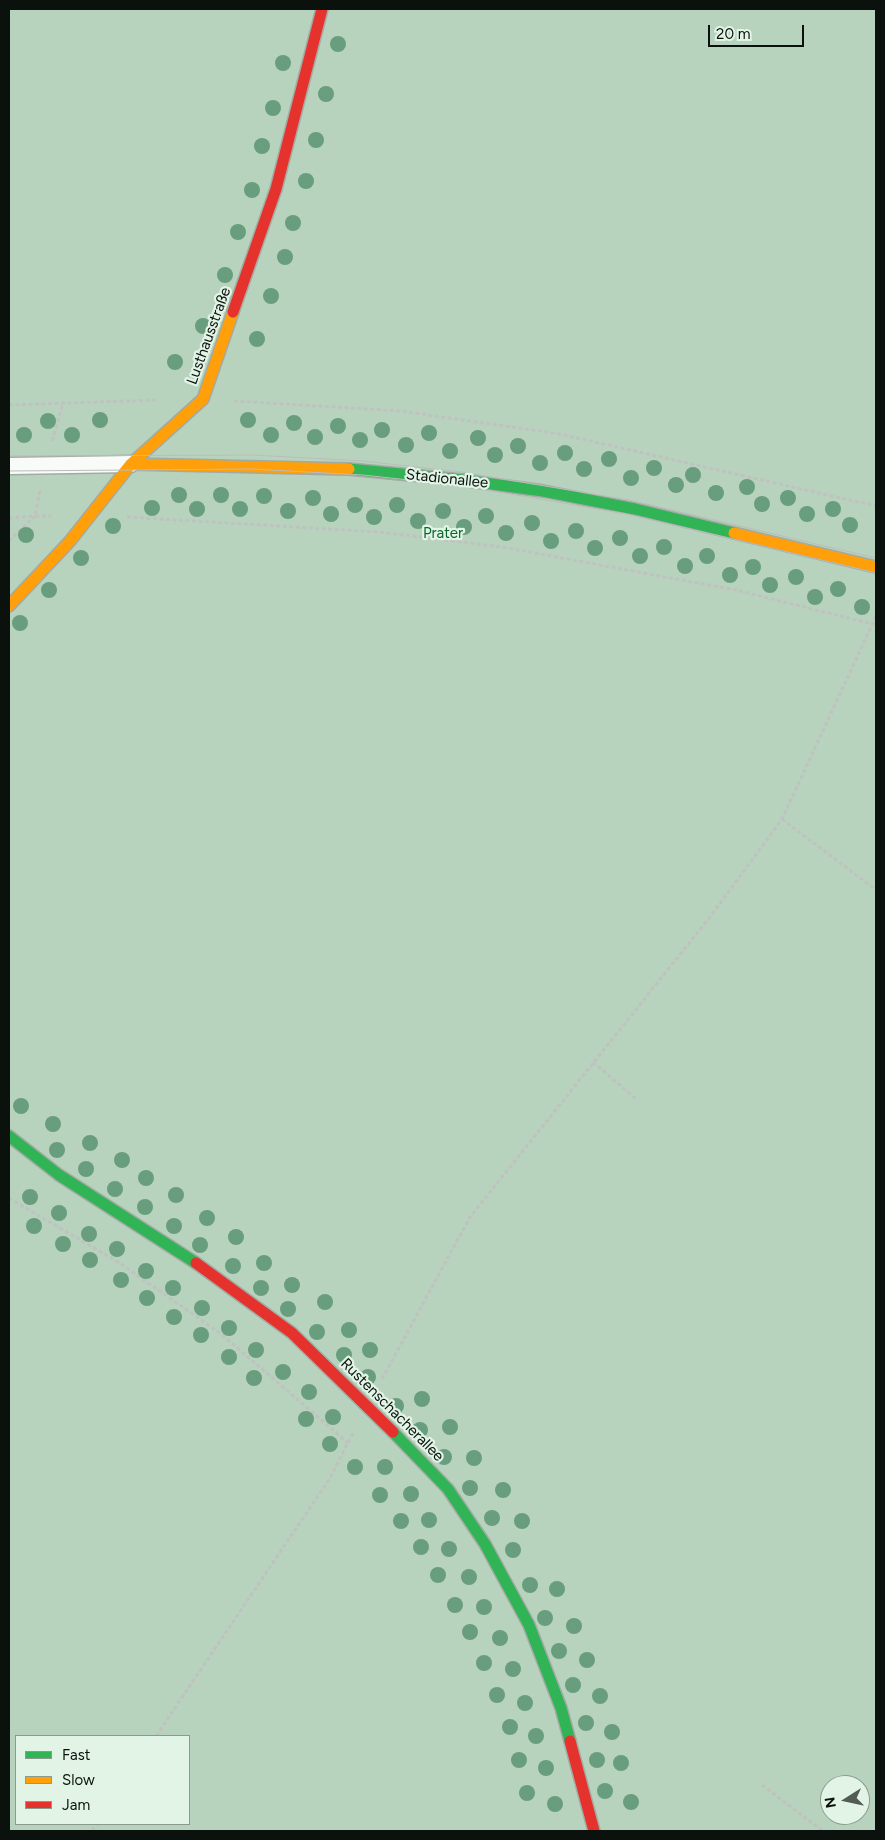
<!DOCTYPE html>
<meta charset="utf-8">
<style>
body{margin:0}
#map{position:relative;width:885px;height:1840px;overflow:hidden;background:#d8e2da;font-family:Figtree,sans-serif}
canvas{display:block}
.frame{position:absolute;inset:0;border:10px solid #0b120d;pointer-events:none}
.legend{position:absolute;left:15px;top:1735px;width:175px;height:90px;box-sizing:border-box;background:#e1f4e5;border:1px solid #8b9a8f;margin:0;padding:6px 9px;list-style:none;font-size:15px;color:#0b120d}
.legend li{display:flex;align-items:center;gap:10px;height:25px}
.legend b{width:25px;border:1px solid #8b9a8f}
.north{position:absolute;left:820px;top:1775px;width:50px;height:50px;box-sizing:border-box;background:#e1f4e5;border:1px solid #8b9a8f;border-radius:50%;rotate:260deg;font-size:14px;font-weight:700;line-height:20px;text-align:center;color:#0b120d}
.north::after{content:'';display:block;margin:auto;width:18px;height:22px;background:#535b55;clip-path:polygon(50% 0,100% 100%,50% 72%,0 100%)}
.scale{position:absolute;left:708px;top:25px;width:96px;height:22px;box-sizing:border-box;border:2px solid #0b120d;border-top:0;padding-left:6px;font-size:15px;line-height:18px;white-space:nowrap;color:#0b120d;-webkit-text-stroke:4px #e1f4e5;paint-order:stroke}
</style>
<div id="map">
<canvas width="885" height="1840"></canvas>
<div class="frame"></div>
<ul class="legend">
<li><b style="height:6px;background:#30b455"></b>Fast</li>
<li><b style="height:6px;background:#ff9f0a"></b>Slow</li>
<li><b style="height:6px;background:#e5322d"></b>Jam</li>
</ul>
<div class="north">N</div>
<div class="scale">20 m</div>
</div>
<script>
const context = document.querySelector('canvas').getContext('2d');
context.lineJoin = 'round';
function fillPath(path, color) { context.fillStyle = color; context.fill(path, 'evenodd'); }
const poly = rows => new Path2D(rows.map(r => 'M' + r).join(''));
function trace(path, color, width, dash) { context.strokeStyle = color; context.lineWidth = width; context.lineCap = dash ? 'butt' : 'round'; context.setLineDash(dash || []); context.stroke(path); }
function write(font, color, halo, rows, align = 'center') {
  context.font = font + ' Figtree,sans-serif'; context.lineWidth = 4.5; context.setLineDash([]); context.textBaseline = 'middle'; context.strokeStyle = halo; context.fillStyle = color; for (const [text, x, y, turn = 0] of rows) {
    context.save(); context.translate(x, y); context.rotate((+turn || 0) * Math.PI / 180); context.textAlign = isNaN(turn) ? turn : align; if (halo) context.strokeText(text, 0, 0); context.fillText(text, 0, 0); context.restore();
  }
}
fillPath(poly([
 [9,9,876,9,876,1831,9,1831],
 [16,1736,189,1736,189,1824,16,1824],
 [830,1785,860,1785,860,1815,830,1815]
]), '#b8d3bd');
const lane = poly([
 [9,466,131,464]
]);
const fast = poly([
 [349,469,462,480,543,491,635,509,734,533],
 [9,1136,59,1175,196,1263],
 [393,1432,448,1489,485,1544,529,1625,561,1708,570,1741]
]);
const slow = poly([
 [131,464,349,469],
 [734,533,876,567],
 [9,606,70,541,131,464,203,399,233,312]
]);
const jam = poly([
 [233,312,276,189,322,9],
 [196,1263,292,1333,393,1432],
 [570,1741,594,1831]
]);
trace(lane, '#a2aaa4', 19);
trace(fast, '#a2aaa4', 14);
trace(slow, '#a2aaa4', 14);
trace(jam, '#a2aaa4', 14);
trace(poly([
 [234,401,401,411,560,434,876,506],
 [9,405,156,400],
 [52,441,63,403],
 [40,491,35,516,51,516],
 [127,517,379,532,502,547,736,590,876,625],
 [9,518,35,516],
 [9,541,35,516],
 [782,819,876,890],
 [593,1062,636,1099],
 [9,1198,118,1262,220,1333,348,1443],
 [382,1379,470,1217,710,917,782,819,876,616],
 [156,1736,330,1478,353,1433],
 [762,1785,823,1831],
 [92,1831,97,1824]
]), '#bfc2c0', 3, [4, 2.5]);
trace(lane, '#f9fbf9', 16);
trace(fast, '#30b455', 11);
trace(slow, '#ff9f0a', 11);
trace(jam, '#e5322d', 11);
trace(poly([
 [9,456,253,455,363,461,461,472,629,500,876,558],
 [9,471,252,469,363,475,464,486,627,514,876,573]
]), '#babdbb', 1);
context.fillStyle = '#689d7d';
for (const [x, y] of [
 [338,44],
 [283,63],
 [326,94],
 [273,108],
 [316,140],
 [262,146],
 [306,181],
 [252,190],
 [293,223],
 [238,232],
 [285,257],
 [225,275],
 [271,296],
 [203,326],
 [257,339],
 [175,362],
 [100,420],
 [248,420],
 [48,421],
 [294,423],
 [338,426],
 [382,430],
 [429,433],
 [24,435],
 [72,435],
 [271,435],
 [315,437],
 [478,438],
 [360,440],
 [406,445],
 [518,446],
 [450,451],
 [565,453],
 [495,455],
 [609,459],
 [540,463],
 [654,468],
 [584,469],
 [693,475],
 [631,478],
 [676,485],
 [747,487],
 [716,493],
 [179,495],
 [221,495],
 [264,496],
 [313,498],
 [788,498],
 [762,504],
 [355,505],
 [397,505],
 [152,508],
 [197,509],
 [240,509],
 [833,509],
 [288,511],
 [443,511],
 [331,514],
 [807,514],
 [486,516],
 [374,517],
 [418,521],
 [532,523],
 [850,525],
 [113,526],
 [464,527],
 [576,531],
 [506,533],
 [26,535],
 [620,538],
 [551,541],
 [664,547],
 [595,548],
 [640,556],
 [707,556],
 [81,558],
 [685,566],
 [753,567],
 [730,575],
 [796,577],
 [770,585],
 [838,589],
 [49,590],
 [815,597],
 [862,607],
 [20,623],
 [21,1106],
 [53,1124],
 [90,1143],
 [57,1150],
 [122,1160],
 [86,1169],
 [146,1178],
 [115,1189],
 [176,1195],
 [30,1197],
 [145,1207],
 [59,1213],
 [207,1218],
 [34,1226],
 [174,1226],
 [89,1234],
 [236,1237],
 [63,1244],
 [200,1245],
 [117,1249],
 [90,1260],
 [264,1263],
 [233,1266],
 [146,1271],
 [121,1280],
 [292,1285],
 [173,1288],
 [261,1288],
 [147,1298],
 [325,1302],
 [202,1308],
 [288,1309],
 [174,1317],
 [229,1328],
 [349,1330],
 [317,1332],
 [201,1335],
 [256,1350],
 [370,1350],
 [344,1355],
 [229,1357],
 [283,1372],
 [368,1377],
 [254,1378],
 [309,1392],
 [422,1399],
 [396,1406],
 [333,1417],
 [306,1419],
 [450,1427],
 [420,1430],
 [330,1444],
 [444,1457],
 [474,1458],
 [355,1467],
 [385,1467],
 [470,1488],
 [503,1490],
 [411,1494],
 [380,1495],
 [492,1518],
 [429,1520],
 [401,1521],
 [522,1521],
 [421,1547],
 [449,1549],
 [513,1550],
 [438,1575],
 [469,1577],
 [530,1585],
 [557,1589],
 [455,1605],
 [484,1607],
 [545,1618],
 [574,1626],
 [470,1632],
 [500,1638],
 [559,1651],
 [587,1660],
 [484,1663],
 [513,1669],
 [573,1685],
 [497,1695],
 [600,1696],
 [525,1703],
 [586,1723],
 [510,1727],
 [612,1732],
 [536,1736],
 [519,1760],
 [597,1760],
 [621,1763],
 [546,1768],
 [605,1791],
 [527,1793],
 [631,1802],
 [555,1804]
]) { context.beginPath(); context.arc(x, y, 8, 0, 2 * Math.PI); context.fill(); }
write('15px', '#0b120d', '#e1f4e5', [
 ["Lusthausstraße",209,336,-70],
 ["Stadionallee",447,479,6],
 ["Rustenschacherallee",392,1410,45]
]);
write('15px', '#0c6531', '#e1f4e5', [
 ["Prater",443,534]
]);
</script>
